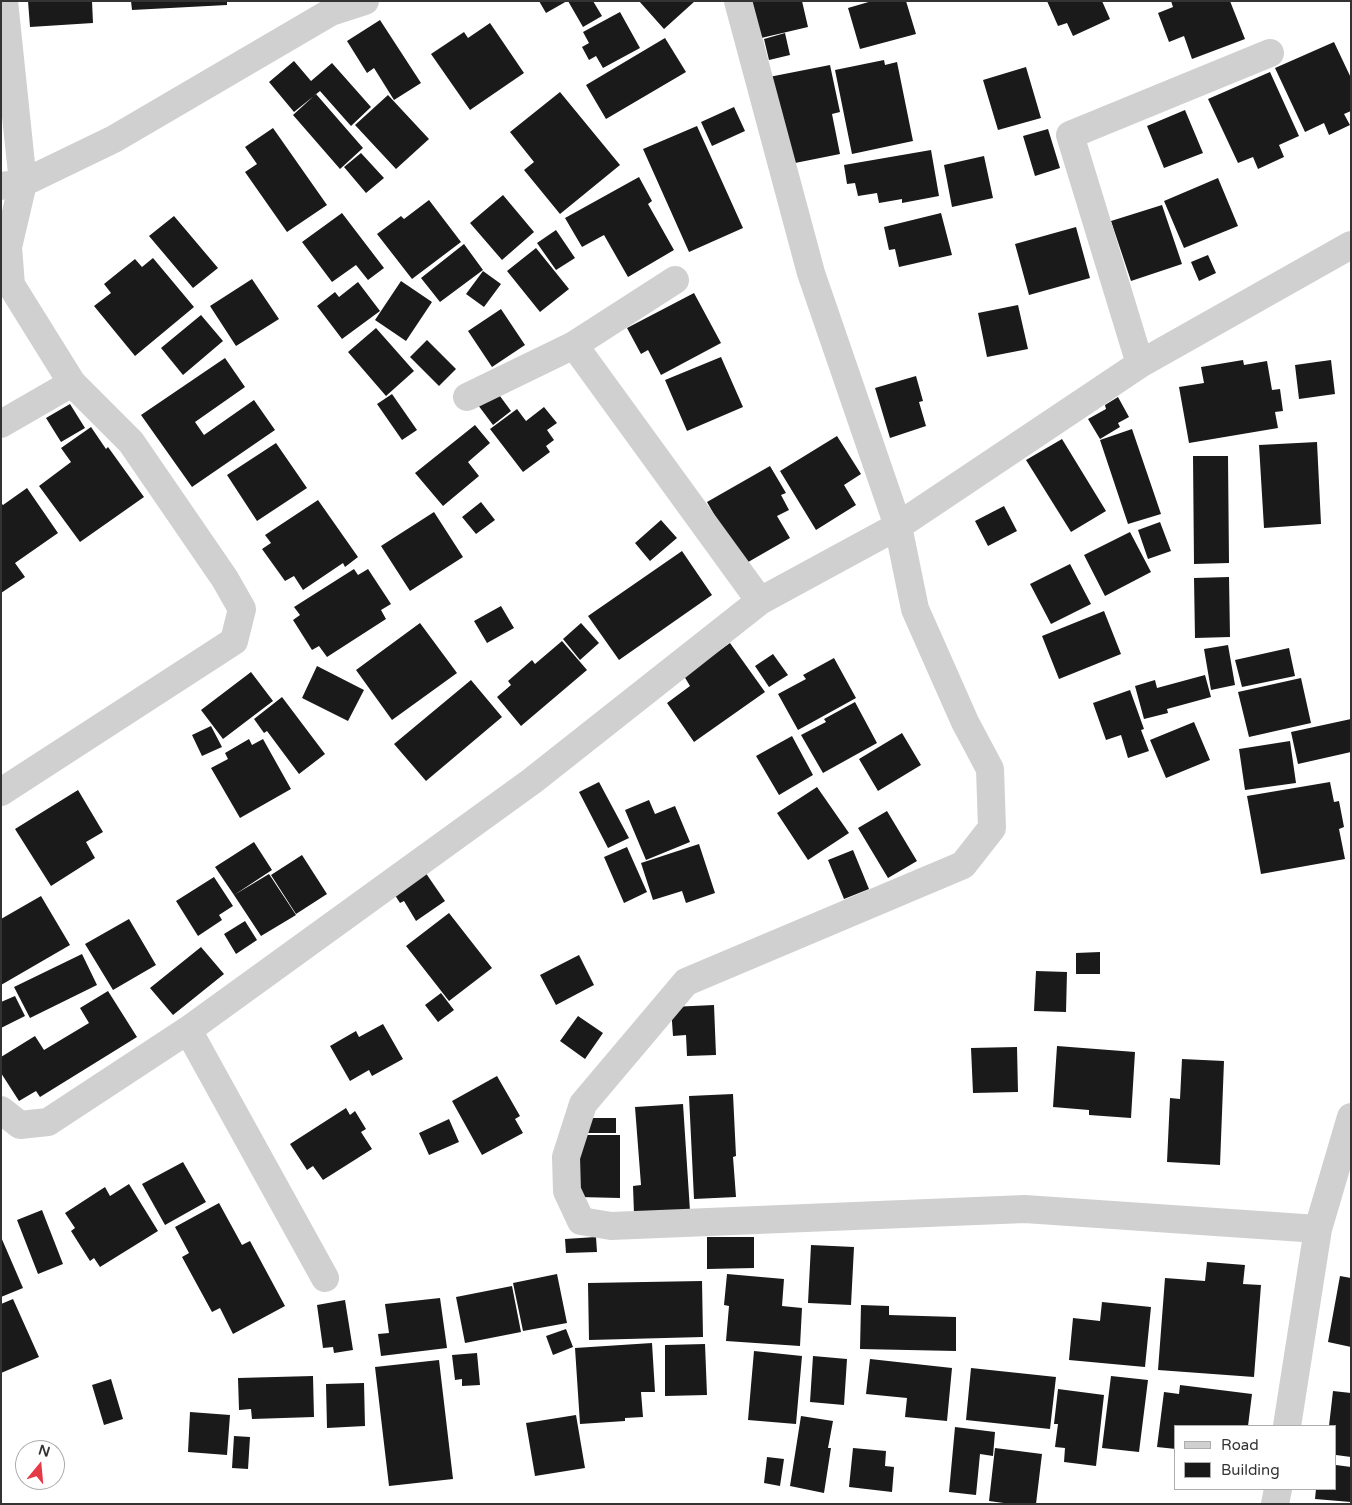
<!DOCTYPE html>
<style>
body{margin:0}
#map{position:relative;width:1352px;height:1505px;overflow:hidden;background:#fff;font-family:"Varela Round",sans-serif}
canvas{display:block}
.frame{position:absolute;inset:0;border:2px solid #333;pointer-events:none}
.legend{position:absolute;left:1174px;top:1425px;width:162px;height:65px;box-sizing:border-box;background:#fff;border:1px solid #adadad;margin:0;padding:6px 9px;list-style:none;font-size:15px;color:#333}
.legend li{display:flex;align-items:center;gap:10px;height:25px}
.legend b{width:25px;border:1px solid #adadad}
.north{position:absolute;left:15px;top:1440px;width:50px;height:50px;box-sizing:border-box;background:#fff;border:1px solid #adadad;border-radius:50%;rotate:17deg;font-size:14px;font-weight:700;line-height:20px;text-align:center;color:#333}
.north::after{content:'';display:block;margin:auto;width:18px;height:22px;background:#e63946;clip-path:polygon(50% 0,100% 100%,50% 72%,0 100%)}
</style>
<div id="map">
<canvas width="1352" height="1505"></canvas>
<div class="frame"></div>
<ul class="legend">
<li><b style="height:6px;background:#d0d0d0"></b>Road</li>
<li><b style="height:14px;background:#1a1a1a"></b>Building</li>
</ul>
<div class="north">N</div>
</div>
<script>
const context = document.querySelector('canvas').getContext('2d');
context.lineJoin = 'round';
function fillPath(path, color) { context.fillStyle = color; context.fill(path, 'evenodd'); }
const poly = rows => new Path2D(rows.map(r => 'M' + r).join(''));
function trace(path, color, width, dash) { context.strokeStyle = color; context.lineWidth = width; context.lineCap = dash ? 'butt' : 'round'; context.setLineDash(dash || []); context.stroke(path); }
fillPath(poly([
 [28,1,92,1,93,23,30,27],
 [131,1,227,1,227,5,132,10],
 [539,1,567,1,546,13],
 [568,1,593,1,602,16,583,27],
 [639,1,695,1,664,29],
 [747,1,802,1,808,27,757,39],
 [872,1,906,1,916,34,860,49,848,8],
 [1047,1,1102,1,1110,19,1073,36,1067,23,1058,26],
 [1171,1,1230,1,1245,39,1192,59,1184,36,1169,42,1158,13,1173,7],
 [620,12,640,48,603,68,596,56,589,60,582,47,589,43,583,32],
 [380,20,421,83,394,100,374,68,367,73,347,41],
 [490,23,524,73,470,110,431,54,464,32,468,38],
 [785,33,790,55,769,60,764,39],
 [665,38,686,72,606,119,586,85],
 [1334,42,1351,78,1351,111,1344,114,1350,125,1329,135,1324,123,1305,132,1275,68],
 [884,60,885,65,897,62,913,141,852,154,835,70],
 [294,61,311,81,332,63,371,107,351,126,320,91,294,112,269,82],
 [830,65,840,112,832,114,840,154,790,164,769,77],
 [1026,67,1041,118,998,130,983,80],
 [1270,72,1299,136,1279,145,1284,157,1258,169,1253,157,1238,163,1208,99],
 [560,92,620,165,560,214,524,170,534,162,510,132],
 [316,94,363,148,340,169,293,115],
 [388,95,429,139,396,169,355,125],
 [734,107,745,131,712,146,701,122],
 [1185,110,1203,153,1164,168,1147,126],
 [697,126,743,228,689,252,643,149],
 [273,128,327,205,287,232,245,172,257,164,245,147],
 [1048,129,1060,168,1035,176,1023,136],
 [931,150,939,196,902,203,902,199,879,203,877,193,858,196,855,183,847,184,844,165],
 [361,153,384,178,366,193,344,167],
 [984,156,993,198,952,207,944,165],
 [639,177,652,201,648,204,674,250,628,277,604,235,582,247,565,218],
 [1218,178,1238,226,1184,248,1164,201],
 [503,195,534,232,502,260,470,223],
 [429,200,461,242,412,279,377,234,401,216,404,219],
 [1162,205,1182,264,1131,281,1111,221],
 [342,213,384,268,368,280,356,265,332,282,302,242],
 [941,213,952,255,899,267,895,249,889,250,884,227],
 [174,216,218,268,193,288,149,236],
 [1076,227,1090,278,1029,295,1015,244],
 [556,230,575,258,556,270,537,243],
 [464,244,483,270,440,302,421,278],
 [536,248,569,289,540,312,507,271],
 [1208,255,1216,273,1199,281,1191,262],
 [153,258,194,307,135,356,94,306,111,293,104,284,135,259,142,267],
 [483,271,501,284,484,307,466,294],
 [252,279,279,319,236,346,210,306],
 [401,281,432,302,406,341,375,320],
 [358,282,380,311,342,339,317,306,335,292,339,297],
 [694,293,721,343,661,375,648,350,641,354,627,328],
 [1018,305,1028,349,987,357,978,313],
 [501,309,525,345,492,367,468,331],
 [201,315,223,341,183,375,161,348],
 [376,328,414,371,386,396,348,352],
 [427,340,456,369,439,386,410,357],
 [721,357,743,407,687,431,665,380],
 [225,358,245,387,195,422,204,435,254,400,275,430,192,487,141,415],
 [1243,360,1244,365,1267,361,1272,390,1280,389,1283,411,1275,412,1278,428,1189,443,1179,387,1204,383,1201,367],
 [1331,360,1335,394,1299,399,1295,365],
 [916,376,923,401,919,402,926,426,890,438,875,388],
 [497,392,511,411,493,425,478,405],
 [392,394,417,430,402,440,377,404],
 [1118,397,1129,417,1118,423,1120,427,1100,439,1088,419,1106,409,1105,405],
 [70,404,85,428,61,442,46,418],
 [544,407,557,423,547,430,554,440,546,446,550,452,523,472,490,429,517,409,526,421],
 [475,425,490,443,468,462,479,476,443,506,415,473],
 [91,427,106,449,108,447,144,497,80,542,39,486,71,462,61,448],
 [1132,429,1161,514,1128,524,1100,440],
 [837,436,861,474,844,485,856,505,816,530,780,471],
 [1062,439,1106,511,1071,532,1026,460],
 [1317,442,1321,524,1264,528,1259,445],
 [276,443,307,488,257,521,227,475],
 [1193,456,1228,456,1229,563,1194,564],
 [770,466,786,493,781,495,789,510,777,516,790,538,743,565,707,502],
 [27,488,58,533,15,563,25,577,1,593,1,503,3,505],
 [318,500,358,557,345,567,343,563,303,590,294,576,285,581,262,549,271,543,265,535],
 [481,502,495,520,476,534,462,517],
 [1004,506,1017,531,988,546,975,521],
 [434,512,463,557,410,591,381,546],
 [661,520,677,538,650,561,635,543],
 [1160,522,1171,551,1148,559,1138,530],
 [1130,532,1151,572,1105,596,1084,555],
 [682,551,712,595,619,660,588,616],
 [1070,564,1091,604,1051,624,1030,584],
 [354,569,358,575,368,569,391,604,381,610,386,619,327,657,319,646,312,650,293,620,300,615,294,607],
 [1229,577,1230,637,1195,638,1194,578],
 [501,606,514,628,487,643,474,621],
 [1104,611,1121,654,1059,679,1042,636],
 [420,623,457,673,392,720,356,670],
 [581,623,599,643,580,660,563,639],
 [562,641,587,670,521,726,497,697,511,685,508,681,532,660,535,664],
 [730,643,765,692,694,742,667,703,690,686,684,676],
 [1228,645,1235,685,1211,690,1204,649],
 [1289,648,1295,676,1242,687,1235,660],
 [773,654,788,675,769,687,755,666],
 [834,658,856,698,798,730,778,694,806,679,803,675],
 [317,666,364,690,348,721,302,698],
 [251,672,273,701,223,739,201,710],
 [1205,675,1211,697,1167,709,1168,713,1144,719,1135,686,1155,680,1157,688],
 [1301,678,1311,723,1249,737,1238,692],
 [471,680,502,717,426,781,394,744],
 [1130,690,1144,729,1141,730,1149,751,1128,758,1121,735,1106,740,1093,703],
 [282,697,325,754,299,774,267,731,264,733,254,719],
 [855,702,877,743,823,773,801,735,826,722,824,719],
 [1351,719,1351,752,1298,764,1291,732],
 [1194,722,1210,760,1166,778,1150,740],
 [211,726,222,747,202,756,192,735],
 [902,733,921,765,878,791,859,759],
 [792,736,813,775,779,795,756,756],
 [249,739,252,745,263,739,291,789,240,818,211,768,228,759,225,753],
 [1290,741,1296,783,1245,790,1239,749],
 [599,782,629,838,608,848,579,792],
 [1330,782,1334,802,1339,801,1344,827,1339,829,1345,859,1261,874,1247,796],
 [817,787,849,833,808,860,777,813],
 [78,790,103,832,86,842,95,858,51,886,15,829],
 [649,800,655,814,675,806,690,842,646,860,625,810],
 [887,811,917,861,888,878,858,828],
 [254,842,272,870,234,895,215,867],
 [699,844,715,893,686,903,682,891,653,900,641,863],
 [627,847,647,892,624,903,604,857],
 [853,850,869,889,844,899,828,860],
 [302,855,327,894,296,914,271,875],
 [423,869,445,901,416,921,404,901,400,903,391,889],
 [269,874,296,915,261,936,234,895],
 [214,877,233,906,219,915,222,920,198,936,176,901],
 [41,896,70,945,1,985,1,919],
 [449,913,492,968,449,1001,406,946],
 [129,919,156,965,113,990,85,944],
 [245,921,257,940,236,954,224,934],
 [201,947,224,974,173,1015,150,988],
 [1100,952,1100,974,1076,974,1076,953],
 [82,954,97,985,30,1018,14,987],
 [579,955,594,985,556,1005,540,975],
 [1036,971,1067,972,1066,1012,1034,1011],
 [108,991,137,1037,40,1097,36,1091,19,1101,1,1073,1,1057,35,1036,44,1050,89,1023,80,1008],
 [441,993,454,1010,438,1022,425,1005],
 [15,996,25,1016,1,1028,1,1002],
 [714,1005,716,1055,687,1056,686,1035,673,1036,671,1007],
 [578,1016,603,1033,585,1059,560,1041],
 [383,1024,403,1059,372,1076,369,1070,350,1081,330,1046,356,1031,359,1037],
 [1057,1046,1135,1052,1131,1118,1089,1115,1089,1110,1053,1107],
 [1017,1047,1018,1092,973,1093,971,1048],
 [1182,1059,1224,1061,1220,1165,1167,1162,1170,1098,1180,1099],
 [497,1076,520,1116,515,1119,523,1133,482,1155,452,1101],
 [733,1094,736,1156,733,1157,736,1197,694,1199,689,1096],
 [683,1104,690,1211,634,1214,633,1186,641,1185,635,1107],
 [346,1108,350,1115,355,1111,366,1129,361,1132,372,1149,323,1180,313,1166,307,1170,290,1144],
 [588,1118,616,1118,616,1133,588,1133],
 [449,1119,459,1142,429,1155,419,1133],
 [579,1135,620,1135,620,1198,579,1197],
 [183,1162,206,1202,165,1225,142,1184],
 [129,1184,158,1231,100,1267,94,1258,90,1261,71,1231,75,1228,65,1213,105,1187,110,1196],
 [219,1203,242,1245,250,1241,285,1306,233,1334,220,1308,212,1312,182,1257,189,1253,175,1227],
 [42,1210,63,1264,38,1274,17,1220],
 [1,1237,23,1288,1,1297],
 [596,1237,597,1252,566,1253,565,1239],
 [707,1237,754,1237,754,1268,707,1269],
 [811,1245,854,1247,851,1305,808,1303],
 [1207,1262,1245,1265,1243,1284,1261,1285,1254,1377,1158,1370,1165,1278,1205,1281],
 [557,1274,567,1323,523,1331,513,1283],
 [727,1274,784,1279,782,1306,802,1308,800,1346,726,1341,729,1306,724,1305],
 [1340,1276,1351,1278,1351,1347,1328,1342],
 [702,1281,703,1337,589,1340,588,1283],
 [512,1286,521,1332,465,1343,456,1297],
 [440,1298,447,1348,381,1356,378,1334,389,1333,385,1304],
 [13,1299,39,1357,1,1373,1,1304],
 [345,1300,353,1350,334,1353,333,1347,323,1348,317,1305],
 [1102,1302,1151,1307,1145,1367,1069,1360,1073,1318,1100,1321],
 [861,1305,889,1306,889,1315,956,1317,956,1351,860,1349],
 [566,1329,573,1347,553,1355,546,1336],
 [652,1343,655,1392,641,1392,643,1417,625,1418,625,1421,580,1424,575,1348],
 [705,1344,707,1395,665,1396,665,1345],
 [754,1351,802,1356,796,1424,748,1420],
 [477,1353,480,1385,462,1386,462,1379,455,1380,452,1355],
 [813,1356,847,1359,844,1405,810,1402],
 [870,1359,952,1368,947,1421,905,1417,907,1398,866,1394],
 [439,1360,453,1479,389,1486,375,1367],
 [971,1368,1056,1377,1050,1429,966,1420],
 [313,1376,314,1417,252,1419,251,1409,239,1410,238,1378],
 [1111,1376,1148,1380,1139,1452,1102,1448],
 [111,1379,123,1419,104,1425,92,1385],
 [364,1383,365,1426,327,1428,326,1384],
 [1180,1385,1252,1394,1248,1426,1176,1426,1176,1449,1157,1447,1164,1392,1179,1394],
 [1058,1389,1104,1395,1096,1466,1064,1462,1065,1448,1055,1447,1058,1424,1054,1424],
 [1333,1391,1351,1393,1351,1457,1336,1455,1336,1426,1329,1426],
 [190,1412,230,1415,227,1455,188,1452],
 [576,1415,585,1468,535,1476,526,1423],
 [801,1416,833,1421,828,1448,831,1448,824,1493,790,1486],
 [955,1427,995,1432,993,1456,980,1454,976,1495,949,1492],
 [234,1436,250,1437,248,1469,232,1468],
 [853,1448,886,1451,885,1466,894,1467,892,1492,849,1487],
 [995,1448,1042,1454,1036,1504,1011,1504,989,1501],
 [767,1457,784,1459,780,1486,764,1483],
 [1336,1465,1351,1467,1351,1502,1315,1499,1316,1489,1336,1489]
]), '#1a1a1a');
trace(poly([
 [738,1,811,273,898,526,915,609,965,722,990,769,992,828,963,865,686,982,583,1104,566,1157,567,1191,581,1221,611,1226,1025,1209,1318,1229],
 [1,186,23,183,114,139,331,12,365,1],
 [574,345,760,601],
 [1140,364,1070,135,1270,53],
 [467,397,574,345,675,280],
 [1,424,72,383],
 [1,792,234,641,242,609,225,579,131,442,72,383,11,285,8,247,23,183,4,1],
 [188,1030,325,1278],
 [1,1110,20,1125,48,1122,188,1030,532,781,760,601,898,526,1140,364,1351,245],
 [1287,1426,1318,1229,1351,1117],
 [1275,1504,1278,1489]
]), '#d0d0d0', 28);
</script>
